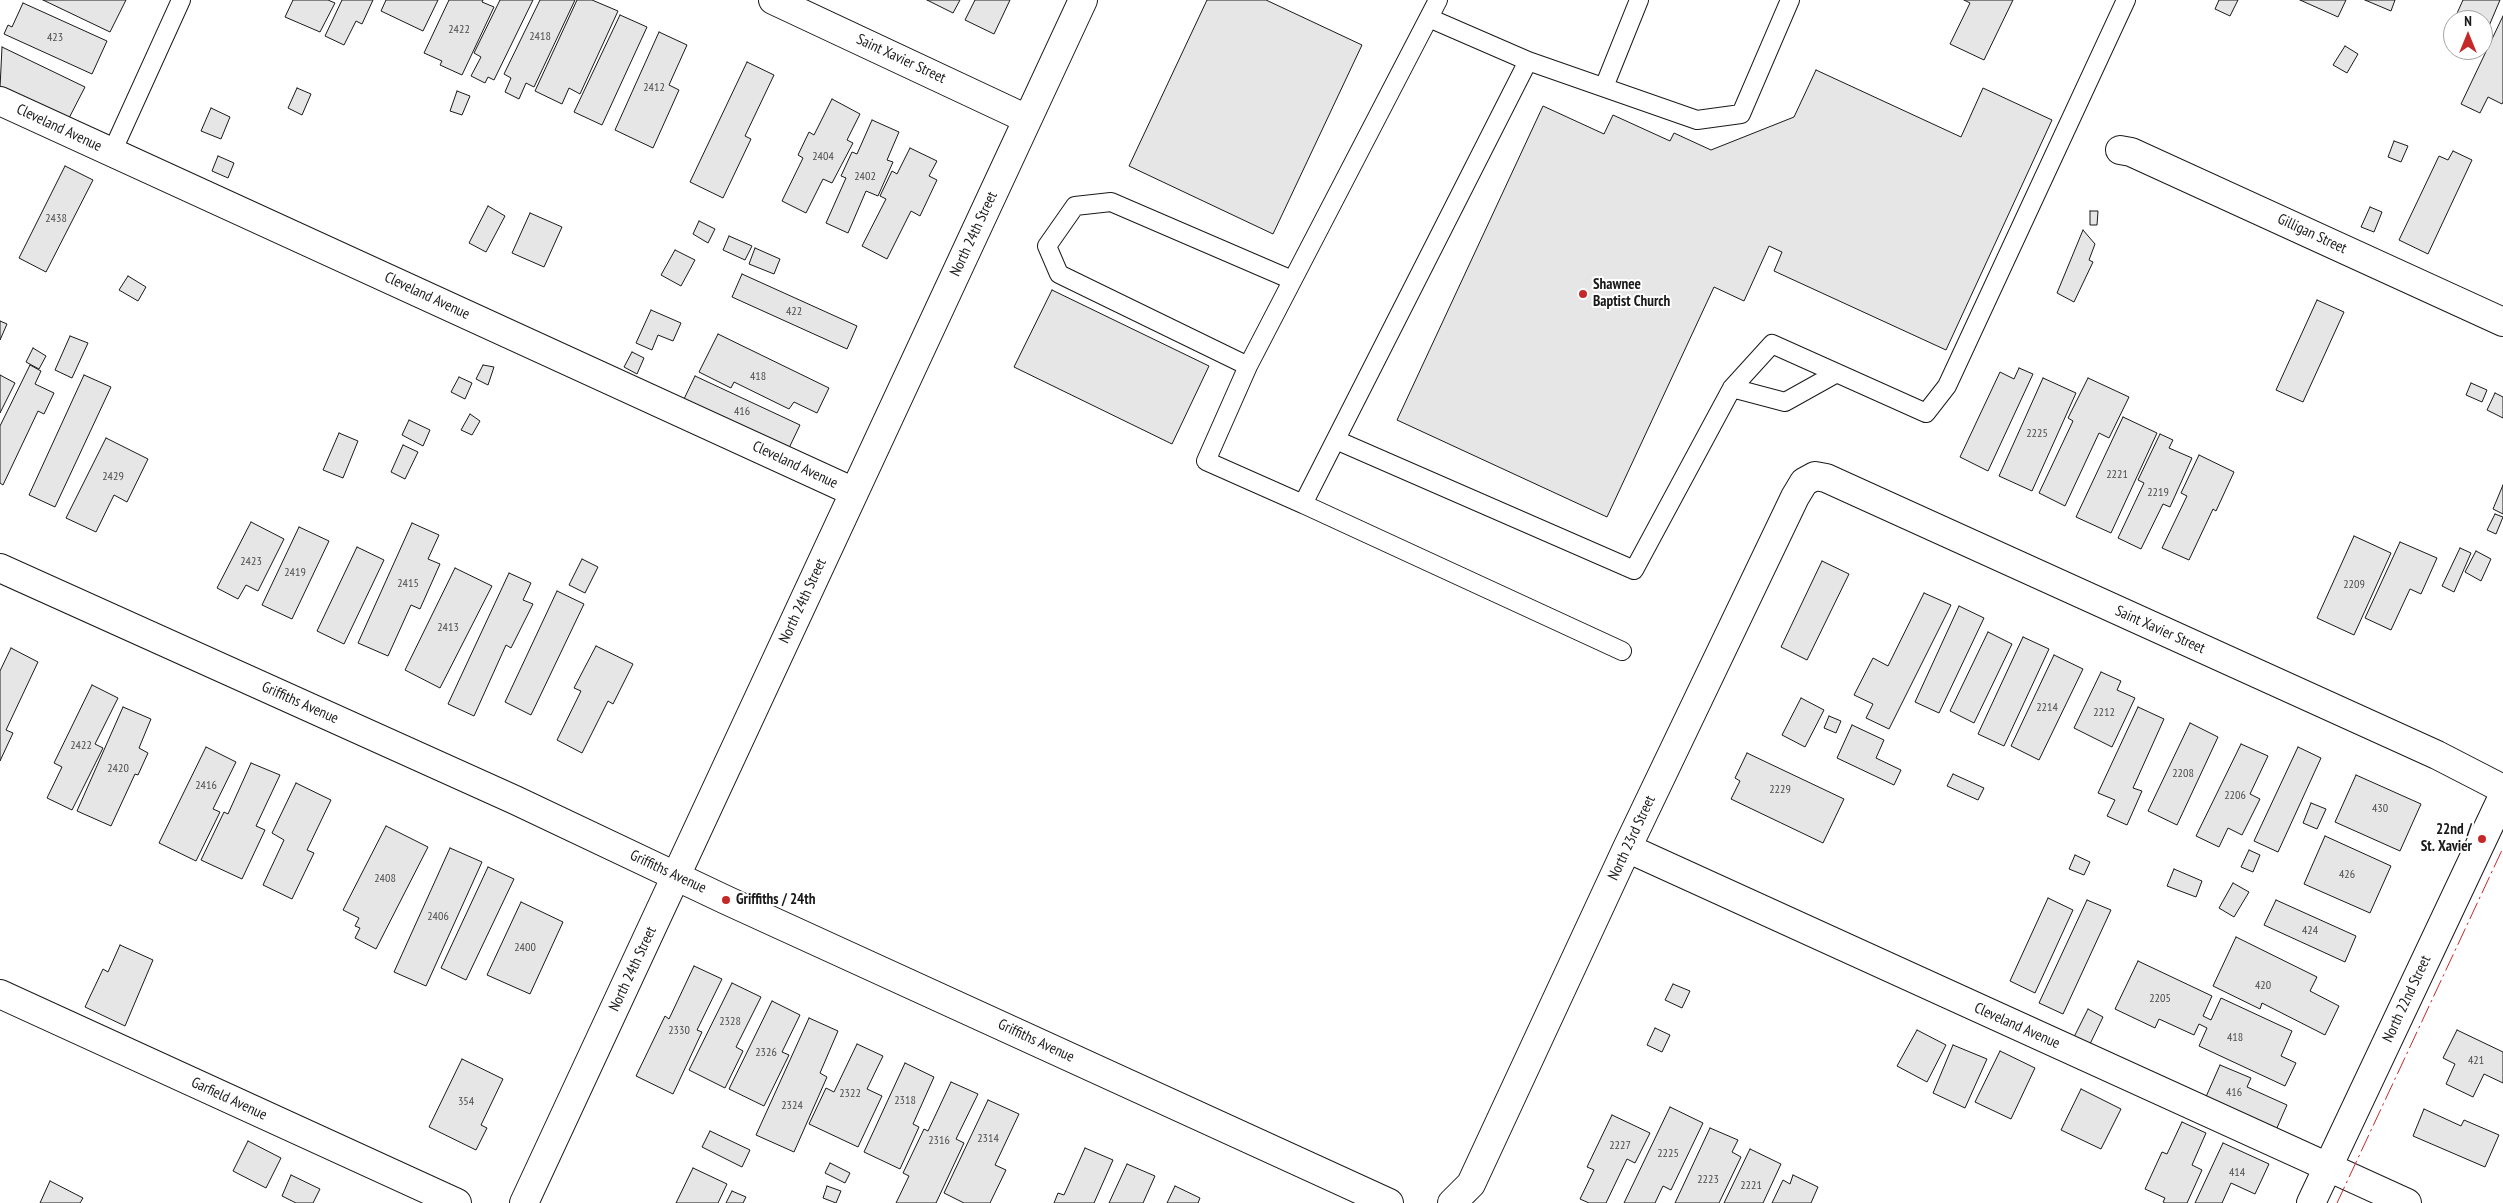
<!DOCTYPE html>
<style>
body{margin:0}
#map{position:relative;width:2503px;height:1203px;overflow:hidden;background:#fff;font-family:"PT Sans Narrow",sans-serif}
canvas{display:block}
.north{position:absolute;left:2443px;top:10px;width:50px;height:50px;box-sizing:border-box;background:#fff;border:1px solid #a3a3a3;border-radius:50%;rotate:0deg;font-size:14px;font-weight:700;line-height:20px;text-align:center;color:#1a1a1a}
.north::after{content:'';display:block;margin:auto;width:18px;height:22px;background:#c62828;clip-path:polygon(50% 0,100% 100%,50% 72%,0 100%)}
</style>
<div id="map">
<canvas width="2503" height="1203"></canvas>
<div class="north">N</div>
</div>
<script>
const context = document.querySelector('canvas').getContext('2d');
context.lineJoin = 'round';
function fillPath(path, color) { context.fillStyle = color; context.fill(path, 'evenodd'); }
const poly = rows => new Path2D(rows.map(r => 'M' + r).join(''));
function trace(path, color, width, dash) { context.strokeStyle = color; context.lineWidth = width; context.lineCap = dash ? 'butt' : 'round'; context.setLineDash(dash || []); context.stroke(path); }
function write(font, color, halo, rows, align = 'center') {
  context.font = font + ' "PT Sans Narrow",sans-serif'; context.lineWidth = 4; context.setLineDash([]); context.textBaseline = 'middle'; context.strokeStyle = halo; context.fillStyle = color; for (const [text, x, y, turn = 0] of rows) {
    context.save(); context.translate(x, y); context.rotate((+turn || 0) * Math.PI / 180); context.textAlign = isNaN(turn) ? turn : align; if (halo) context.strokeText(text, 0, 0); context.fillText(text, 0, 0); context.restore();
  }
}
const building = poly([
 [43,0,126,0,110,32,43,0],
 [293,0,328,0,335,3,320,32,285,17,293,0],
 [342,0,373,0,362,24,356,21,344,45,325,36,342,0],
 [386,0,438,0,423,31,381,11,386,0],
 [449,0,483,0,482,2,494,7,462,75,440,65,442,61,424,53,449,0],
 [500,0,533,0,494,80,488,77,485,83,471,76,481,57,474,53,500,0],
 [540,0,575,0,534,87,526,83,519,99,505,92,511,78,504,74,540,0],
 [577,0,592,0,618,11,580,94,569,88,562,104,535,91,577,0],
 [927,0,960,0,953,13,927,0],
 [975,0,1010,0,994,34,965,20,975,0],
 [1207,0,1266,0,1362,45,1273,234,1129,166,1207,0],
 [1964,0,2013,0,1984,60,1950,44,1970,3,1964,0],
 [2219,0,2238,0,2230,16,2215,9,2219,0],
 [2300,0,2346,0,2338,17,2300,0],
 [2365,0,2395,0,2391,11,2365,0],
 [2463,0,2500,0,2483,40,2483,20,2454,20,2463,0],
 [23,3,107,41,92,74,4,34,8,25,12,27,23,3],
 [620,15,647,27,602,125,574,112,620,15],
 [2503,16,2503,102,2502,104,2488,97,2480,113,2461,104,2503,16],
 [659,32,687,45,669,85,679,90,653,148,615,130,659,32],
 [2345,46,2358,54,2347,73,2333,65,2345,46],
 [2,47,85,87,68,120,0,88,2,47],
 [747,62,774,75,745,136,751,139,723,198,690,182,747,62],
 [1816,70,1961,137,1983,88,2052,120,1946,350,1774,271,1782,252,1769,246,1744,301,1714,287,1607,517,1397,420,1543,106,1604,134,1613,115,1670,141,1674,133,1711,150,1794,117,1816,70],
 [297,88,311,94,302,115,288,108,297,88],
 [457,91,470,96,462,115,450,111,457,91],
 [832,99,860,114,847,140,853,143,832,183,823,179,806,213,782,201,803,158,798,155,809,132,814,135,832,99],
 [211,108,230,117,221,139,201,131,211,108],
 [872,120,899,132,887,160,893,162,878,196,866,191,848,233,826,223,846,178,841,176,852,152,857,154,872,120],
 [2394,141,2408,146,2401,162,2388,157,2394,141],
 [910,148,937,161,929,176,937,180,920,216,911,211,887,259,862,246,886,199,880,196,892,171,897,174,910,148],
 [2453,151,2472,160,2428,254,2399,240,2439,156,2448,160,2453,151],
 [218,156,234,163,228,178,212,171,218,156],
 [65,166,93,180,46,272,19,258,65,166],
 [488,206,505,216,486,252,469,243,488,206],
 [2370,207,2382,212,2374,232,2361,227,2370,207],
 [2090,211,2098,211,2097,225,2090,225,2090,211],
 [530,213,562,227,544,267,512,253,530,213],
 [699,221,715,229,708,243,693,234,699,221],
 [2083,230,2095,244,2089,260,2093,262,2074,302,2057,293,2083,230],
 [729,236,752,246,745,260,723,250,729,236],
 [755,248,780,259,774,274,749,264,755,248],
 [675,250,695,260,681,286,661,275,675,250],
 [742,274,857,326,847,349,732,297,742,274],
 [128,276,146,287,138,301,119,290,128,276],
 [1052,290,1209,366,1172,444,1014,367,1052,290],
 [2317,300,2344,312,2303,402,2276,390,2317,300],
 [651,310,681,323,673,341,658,335,652,350,636,343,651,310],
 [0,321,7,324,0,340,0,321],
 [718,334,829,388,817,413,794,402,789,409,734,382,731,388,699,372,718,334],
 [70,336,88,343,72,378,55,370,70,336],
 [33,348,46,356,39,369,26,362,33,348],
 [632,352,644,358,637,374,624,367,632,352],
 [30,365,41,371,35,384,54,393,44,414,38,411,3,485,0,483,0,426,30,365],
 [483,365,494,367,488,385,476,379,483,365],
 [2019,368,2033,374,1988,471,1960,457,2000,372,2014,379,2019,368],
 [0,375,15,383,0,413,0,375],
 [84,375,111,387,55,507,29,495,84,375],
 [695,376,800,425,789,448,684,399,695,376],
 [459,377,472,383,465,399,451,392,459,377],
 [2043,378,2076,393,2032,491,1999,476,2043,378],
 [2088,378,2129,397,2109,438,2099,433,2065,506,2039,493,2073,421,2068,418,2088,378],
 [2471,383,2487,390,2482,402,2466,395,2471,383],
 [2495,393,2503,397,2503,418,2487,410,2495,393],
 [470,414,480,421,472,435,461,430,470,414],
 [2123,417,2157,433,2111,533,2076,517,2123,417],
 [409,420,430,430,423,446,402,435,409,420],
 [339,433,358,441,343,478,323,470,339,433],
 [2160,434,2173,440,2169,448,2192,458,2170,507,2163,504,2141,549,2118,538,2144,483,2138,480,2160,434],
 [106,438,148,459,127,502,114,495,96,532,66,518,106,438],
 [403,445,418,452,405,479,391,472,403,445],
 [2199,455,2234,472,2216,511,2213,509,2189,560,2162,548,2187,496,2181,493,2199,455],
 [2503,485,2503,514,2493,509,2503,485],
 [2495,514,2503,517,2496,534,2487,530,2495,514],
 [251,522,284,539,258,591,246,585,238,599,217,588,251,522],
 [412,523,439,535,428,559,440,564,420,609,411,605,388,656,358,643,412,523],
 [299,527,329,541,292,619,262,605,299,527],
 [2354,536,2391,553,2354,635,2317,618,2354,536],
 [2400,542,2437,558,2421,594,2410,589,2391,630,2365,618,2400,542],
 [357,547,384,560,344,644,317,631,357,547],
 [2460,548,2471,553,2454,592,2442,586,2460,548],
 [2476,551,2491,559,2481,581,2465,572,2476,551],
 [582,559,598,567,585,593,569,585,582,559],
 [1822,561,1849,574,1807,660,1781,647,1822,561],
 [455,568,492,586,440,688,405,670,455,568],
 [509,573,531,583,523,600,533,604,511,648,506,645,474,716,448,704,509,573],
 [557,591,584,604,531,715,505,702,557,591],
 [1924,593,1951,605,1889,729,1866,718,1873,704,1854,695,1873,658,1888,666,1924,593],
 [1959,606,1984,618,1939,713,1915,702,1959,606],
 [1988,632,2012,644,1974,723,1950,711,1988,632],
 [2023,637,2049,649,2004,746,1978,734,2023,637],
 [596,646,633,664,613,704,608,701,582,753,557,740,581,691,574,688,596,646],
 [11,648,38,662,6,730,13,733,0,761,0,671,11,648],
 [2054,655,2083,669,2039,760,2011,746,2054,655],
 [2101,672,2121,681,2117,690,2135,698,2112,747,2074,728,2101,672],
 [92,685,118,698,95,744,103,748,72,810,47,798,62,767,54,763,92,685],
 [1801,698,1824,710,1805,747,1782,735,1801,698],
 [123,707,151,719,139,748,148,753,138,775,135,774,111,826,77,811,123,707],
 [2138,707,2164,719,2133,788,2142,791,2127,825,2107,816,2115,800,2098,793,2138,707],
 [1829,716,1841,721,1836,733,1824,728,1829,716],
 [2190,723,2218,737,2177,825,2148,811,2190,723],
 [1852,725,1884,740,1876,758,1901,770,1894,785,1837,758,1852,725],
 [2241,744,2268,756,2250,794,2260,799,2242,835,2228,828,2219,847,2196,836,2241,744],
 [206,747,236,762,213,809,220,812,196,861,159,843,206,747],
 [2298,747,2321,758,2278,852,2254,841,2298,747],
 [1747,753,1844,799,1823,843,1731,799,1740,781,1735,778,1747,753],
 [251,763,280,775,256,826,265,830,242,879,201,860,224,812,228,814,251,763],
 [1953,774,1984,788,1978,800,1947,786,1953,774],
 [2356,775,2421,804,2400,851,2335,822,2356,775],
 [296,783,331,800,307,850,314,853,292,899,263,885,284,840,272,833,296,783],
 [2311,803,2326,809,2317,829,2303,823,2311,803],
 [386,826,428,847,376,949,355,938,360,928,355,926,359,918,343,910,386,826],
 [2325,836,2391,866,2370,913,2304,884,2325,836],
 [450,848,482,862,426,986,394,972,450,848],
 [2249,850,2260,855,2253,872,2241,867,2249,850],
 [2075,855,2090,862,2084,875,2069,869,2075,855],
 [488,867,514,879,466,980,441,968,488,867],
 [2174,869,2202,881,2196,897,2167,886,2174,869],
 [2233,883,2249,892,2234,917,2219,908,2233,883],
 [2048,898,2073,910,2035,993,2010,981,2048,898],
 [2087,900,2111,910,2063,1014,2039,1003,2087,900],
 [2276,900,2356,936,2345,962,2264,925,2276,900],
 [521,902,563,922,530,994,487,975,521,902],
 [2236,937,2317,977,2310,991,2339,1006,2325,1035,2262,1003,2260,1009,2213,986,2236,937],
 [120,945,153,960,125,1026,85,1007,103,969,108,972,120,945],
 [2138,961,2212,996,2203,1016,2211,1020,2221,998,2292,1031,2281,1056,2296,1063,2285,1086,2199,1046,2207,1028,2199,1024,2194,1035,2159,1019,2155,1028,2115,1009,2138,961],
 [694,966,722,979,697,1030,702,1032,673,1094,636,1076,665,1016,669,1019,694,966],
 [732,983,761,997,736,1047,743,1051,725,1088,689,1070,732,983],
 [1673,984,1690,991,1682,1008,1665,1000,1673,984],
 [772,1001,800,1015,782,1052,789,1055,764,1106,729,1089,772,1001],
 [2088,1009,2103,1017,2090,1044,2074,1037,2088,1009],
 [809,1018,838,1031,820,1073,827,1077,794,1152,756,1135,809,1018],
 [1655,1028,1670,1035,1662,1052,1647,1045,1655,1028],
 [1917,1030,1946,1045,1927,1082,1897,1066,1917,1030],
 [2457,1030,2503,1052,2503,1083,2484,1074,2473,1097,2446,1084,2455,1064,2443,1058,2457,1030],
 [857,1044,883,1056,867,1089,882,1096,858,1147,809,1124,826,1088,834,1092,857,1044],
 [1953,1045,1987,1059,1965,1108,1933,1093,1953,1045],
 [2000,1051,2035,1068,2011,1119,1975,1102,2000,1051],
 [462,1059,503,1079,481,1125,487,1128,476,1150,429,1127,462,1059],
 [905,1063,934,1077,913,1124,919,1127,900,1169,864,1152,905,1063],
 [2220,1065,2251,1078,2247,1087,2287,1105,2276,1130,2205,1099,2220,1065],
 [951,1082,978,1094,956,1139,964,1143,936,1203,896,1203,909,1176,903,1173,924,1129,928,1131,951,1082],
 [2081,1089,2121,1109,2101,1149,2061,1130,2081,1089],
 [988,1100,1019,1114,995,1165,1006,1170,990,1203,964,1203,944,1193,988,1100],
 [1670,1107,1703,1123,1671,1190,1663,1186,1655,1203,1624,1203,1670,1107],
 [2424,1109,2461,1126,2464,1120,2499,1135,2485,1167,2413,1136,2424,1109],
 [1612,1115,1650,1133,1635,1163,1627,1159,1606,1203,1589,1203,1580,1199,1594,1170,1587,1167,1612,1115],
 [2182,1122,2206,1133,2192,1165,2202,1170,2187,1203,2165,1203,2163,1202,2165,1198,2145,1189,2162,1152,2167,1154,2182,1122],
 [1710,1128,1738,1140,1732,1152,1741,1157,1719,1203,1675,1203,1710,1128],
 [710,1131,750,1150,742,1167,702,1147,710,1131],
 [248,1141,281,1158,266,1188,233,1171,248,1141],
 [2223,1143,2269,1164,2255,1194,2231,1183,2222,1203,2195,1203,2223,1143],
 [1085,1148,1113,1160,1094,1203,1054,1203,1058,1193,1064,1195,1085,1148],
 [1750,1149,1781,1164,1763,1203,1724,1203,1750,1149],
 [830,1163,850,1173,845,1183,825,1173,830,1163],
 [1127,1164,1155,1176,1143,1203,1109,1203,1127,1164],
 [693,1168,727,1184,718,1203,676,1203,693,1168],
 [291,1175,320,1189,313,1203,296,1203,282,1196,291,1175],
 [1793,1175,1818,1187,1811,1203,1772,1203,1783,1180,1790,1184,1793,1175],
 [50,1181,83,1198,80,1203,40,1203,50,1181],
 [827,1186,841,1191,836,1203,823,1198,827,1186],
 [1175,1186,1200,1198,1198,1203,1167,1203,1175,1186],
 [732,1191,746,1197,743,1203,726,1203,732,1191]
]);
fillPath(building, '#e6e6e6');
trace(building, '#1a1a1a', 1);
const service = poly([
 [1438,0,1248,366,1206,461,1303,504,1528,61,1697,120,1741,114,1790,0],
 [1429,18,1528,61],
 [1604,87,1639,0],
 [112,152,181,0],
 [1248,366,1059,274,1047,246,1075,206,1111,202,1292,280],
 [1732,388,1785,402,1837,373],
 [1336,440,1634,570,1732,388,1772,344,1926,413,1947,386,2126,0],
 [1303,504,1622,651]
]);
const minor = poly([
 [773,0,1027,119],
 [0,101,854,492],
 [2120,150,2131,152,2503,322],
 [0,568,515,800,726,900,1389,1203],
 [1627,848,2407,1203],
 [0,994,457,1203],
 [524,1203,1083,0],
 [1452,1203,1471,1184,1627,848,1795,497,1804,482,1815,476,1826,478,2437,755,2503,789]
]);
const primary = poly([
 [2311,1203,2503,796]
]);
trace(service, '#1a1a1a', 20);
trace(minor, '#1a1a1a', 30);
trace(primary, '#1a1a1a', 30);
trace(service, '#fff', 18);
trace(minor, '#fff', 28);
trace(primary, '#fff', 28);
trace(poly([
 [2337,1203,2503,848]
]), '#c62828', 1, [18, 4, 2.5, 4]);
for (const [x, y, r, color] of [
 [1583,294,5,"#c62828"],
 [2482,839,5,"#c62828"],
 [726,900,5,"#c62828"]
]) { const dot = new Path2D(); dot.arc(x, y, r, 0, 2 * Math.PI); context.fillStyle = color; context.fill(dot); trace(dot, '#fff', 2); }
write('12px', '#4d4d4d', null, [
 ["2422",459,30],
 ["2418",540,37],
 ["423",55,38],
 ["2412",654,88],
 ["2404",823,157],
 ["2402",865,177],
 ["2438",56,219],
 ["422",794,312],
 ["418",758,377],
 ["416",742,412],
 ["2225",2037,434],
 ["2221",2117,475],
 ["2429",113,477],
 ["2219",2158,493],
 ["2423",251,562],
 ["2419",295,573],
 ["2415",408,584],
 ["2209",2354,585],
 ["2413",448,628],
 ["2214",2047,708],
 ["2212",2104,713],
 ["2422",81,746],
 ["2420",118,769],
 ["2208",2183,774],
 ["2416",206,786],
 ["2229",1780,790],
 ["2206",2235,796],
 ["430",2380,809],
 ["426",2347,875],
 ["2408",385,879],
 ["2406",438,917],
 ["424",2310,931],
 ["2400",525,948],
 ["420",2263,986],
 ["2205",2160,999],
 ["2328",730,1022],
 ["2330",679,1031],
 ["418",2235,1038],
 ["2326",766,1053],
 ["421",2476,1061],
 ["416",2234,1093],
 ["2322",850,1094],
 ["2318",905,1101],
 ["354",466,1102],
 ["2324",792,1106],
 ["2314",988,1139],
 ["2316",939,1141],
 ["2227",1620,1146],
 ["2225",1668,1154],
 ["414",2237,1173],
 ["2223",1708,1180],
 ["2221",1751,1186]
]);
write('15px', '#1a1a1a', '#fff', [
 ["Saint Xavier Street",901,59,25],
 ["Cleveland Avenue",59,128,25],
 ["North 24th Street",974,234,-65],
 ["Gilligan Street",2312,234,25],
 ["Cleveland Avenue",427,296,25],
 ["Cleveland Avenue",795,465,25],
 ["North 24th Street",803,601,-65],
 ["Saint Xavier Street",2160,630,24],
 ["Griffiths Avenue",300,703,24],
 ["North 23rd Street",1632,838,-65],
 ["Griffiths Avenue",668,872,25],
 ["North 24th Street",633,969,-65],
 ["North 22nd Street",2407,999,-65],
 ["Cleveland Avenue",2017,1026,24],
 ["Griffiths Avenue",1036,1041,25],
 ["Garfield Avenue",229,1099,25]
]);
write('bold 15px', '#1a1a1a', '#fff', [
 ["Shawnee",1593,285],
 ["Baptist Church",1593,302],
 ["22nd /",2472,830,"right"],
 ["St. Xavier",2472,847,"right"],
 ["Griffiths / 24th",736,900]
], 'left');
</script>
